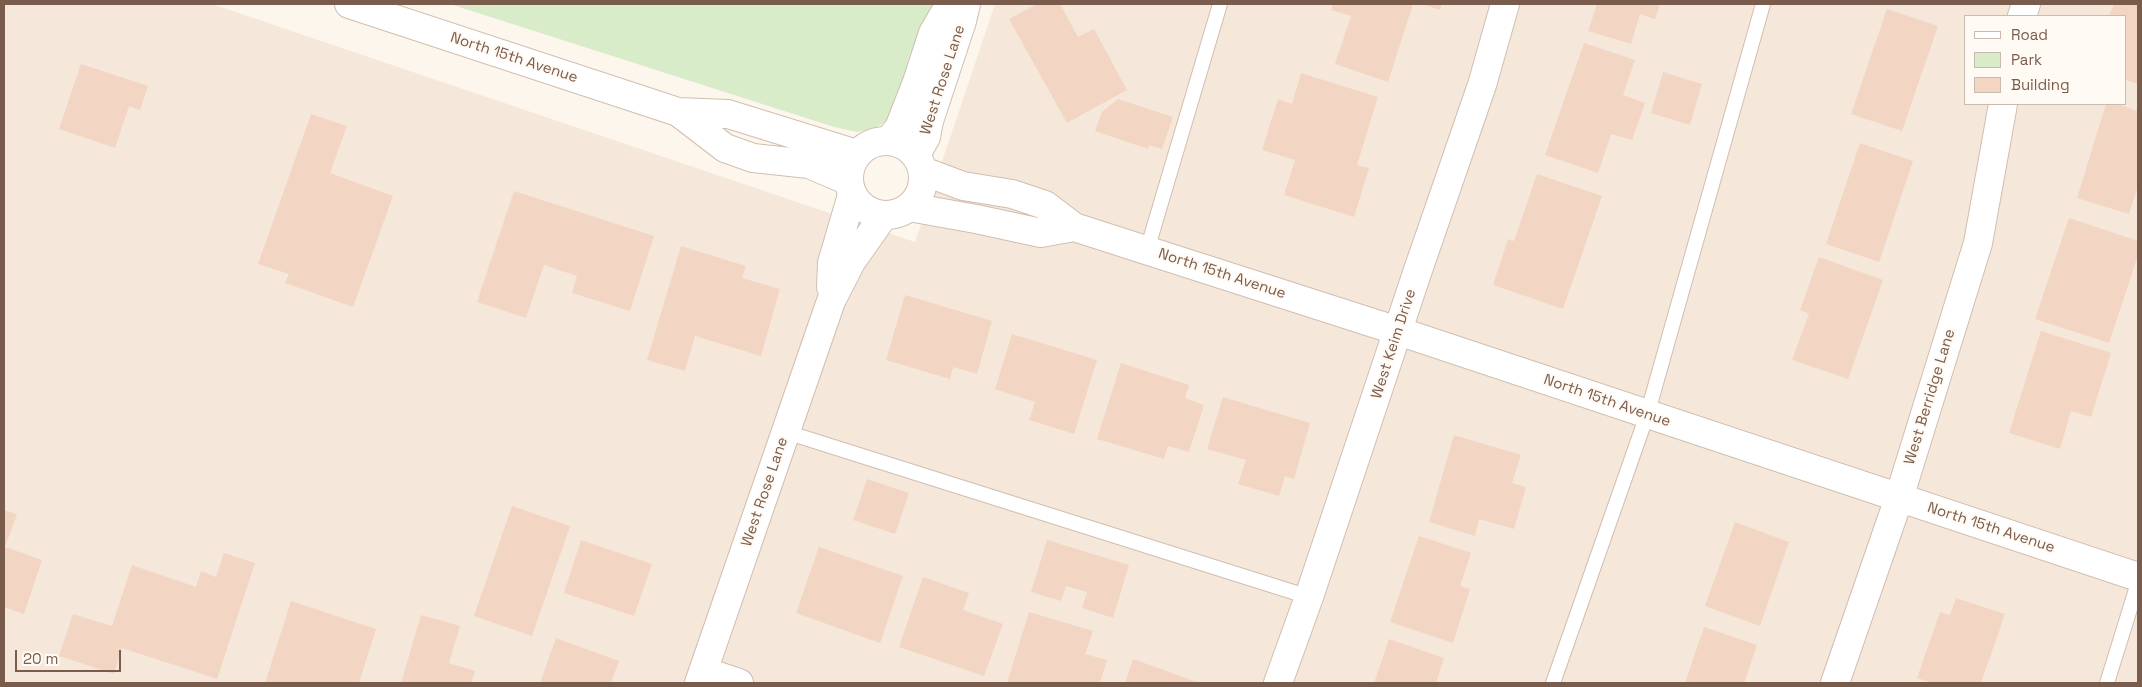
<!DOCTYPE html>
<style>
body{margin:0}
#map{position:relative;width:2142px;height:687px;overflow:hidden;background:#fdf6ec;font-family:"Space Grotesk",sans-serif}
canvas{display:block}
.frame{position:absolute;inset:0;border:5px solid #7a5c4d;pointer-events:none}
.legend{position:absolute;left:1964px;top:15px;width:162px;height:90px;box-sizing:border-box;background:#fffaf3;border:1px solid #cabbb1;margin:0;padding:6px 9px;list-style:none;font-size:15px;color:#7a5c4d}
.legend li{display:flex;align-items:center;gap:10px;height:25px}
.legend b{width:25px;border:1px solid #cabbb1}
.scale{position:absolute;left:15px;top:650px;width:106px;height:22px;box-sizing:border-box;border:2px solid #7a5c4d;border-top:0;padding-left:6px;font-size:15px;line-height:18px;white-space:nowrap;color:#7a5c4d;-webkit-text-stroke:4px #fffaf3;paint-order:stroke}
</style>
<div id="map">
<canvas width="2142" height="687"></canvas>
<div class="frame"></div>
<ul class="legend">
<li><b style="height:6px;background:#fff"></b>Road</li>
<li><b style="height:14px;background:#d8ecc9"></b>Park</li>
<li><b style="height:14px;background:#f3d5c3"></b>Building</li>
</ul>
<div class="scale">20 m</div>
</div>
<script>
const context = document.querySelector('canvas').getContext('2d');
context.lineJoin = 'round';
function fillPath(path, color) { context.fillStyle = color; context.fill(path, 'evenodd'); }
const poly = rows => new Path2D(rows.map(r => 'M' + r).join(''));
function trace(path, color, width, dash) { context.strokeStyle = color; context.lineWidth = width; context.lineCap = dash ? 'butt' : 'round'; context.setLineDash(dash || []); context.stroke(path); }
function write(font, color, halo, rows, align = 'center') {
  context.font = font + ' "Space Grotesk",sans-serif'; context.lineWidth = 4; context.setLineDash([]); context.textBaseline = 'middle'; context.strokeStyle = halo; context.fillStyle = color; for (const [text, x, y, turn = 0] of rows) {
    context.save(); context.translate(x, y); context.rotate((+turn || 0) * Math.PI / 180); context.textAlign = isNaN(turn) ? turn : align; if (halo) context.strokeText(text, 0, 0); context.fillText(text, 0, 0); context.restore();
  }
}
fillPath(poly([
 [4,4,212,4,915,242,995,4,2138,4,2138,683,4,683],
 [1966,16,2126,16,2126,104,1966,104]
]), '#f5e8da');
fillPath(poly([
 [450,4,935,4,909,56,903,86,890,119,875,128,857,132,834,127]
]), '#d8ecc9');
fillPath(poly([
 [1037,4,1060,4,1078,37,1094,29,1127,90,1067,123,1009,19],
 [1333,4,1413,4,1388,82,1335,64,1351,16,1331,10],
 [1421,4,1442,4,1440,10],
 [1597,4,1660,4,1655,19,1640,14,1631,44,1588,31],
 [2114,4,2138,4,2138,84,2126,80,2126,16,2109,16],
 [1887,9,1938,26,1902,131,1851,114],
 [1584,43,1635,60,1623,95,1645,103,1632,140,1611,134,1598,173,1545,155],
 [81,64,148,86,140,110,129,106,115,148,59,129],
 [1663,72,1702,84,1690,125,1651,113],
 [1301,73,1378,97,1357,165,1369,168,1354,217,1284,195,1295,160,1262,150,1278,99,1292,104],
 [1118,99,1173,117,1162,149,1149,145,1148,149,1095,131,1102,112],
 [2106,104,2117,104,2138,111,2138,186,2129,214,2077,198],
 [311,114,347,126,330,173,393,196,353,307,285,283,289,274,258,264],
 [1860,143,1913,161,1879,262,1826,244],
 [1537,174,1602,196,1563,309,1493,285,1508,239,1514,241],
 [514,191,654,236,630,311,572,293,577,276,544,265,526,318,477,302],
 [2069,218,2138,241,2138,255,2109,343,2035,319],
 [681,246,746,266,742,278,780,289,761,356,695,336,685,371,647,360],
 [1819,257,1883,280,1848,379,1792,360,1809,314,1800,310],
 [905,295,992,321,977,374,953,367,950,379,886,360],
 [2041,331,2111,353,2091,417,2071,411,2060,449,2009,433],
 [1012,334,1097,360,1074,434,1029,420,1035,402,995,389],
 [1121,363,1189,385,1185,398,1204,405,1189,452,1168,446,1164,459,1097,439],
 [1223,397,1310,423,1294,479,1285,476,1279,496,1238,484,1246,460,1207,449],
 [1454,435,1521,455,1512,483,1526,487,1514,529,1479,519,1475,536,1429,522],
 [867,479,909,493,895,534,853,520],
 [512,506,570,526,532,636,474,616],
 [4,510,17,514,5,547,42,560,24,614,4,607],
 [1735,522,1789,542,1760,626,1705,606],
 [1419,536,1471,553,1460,586,1470,589,1453,643,1390,622],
 [581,540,652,564,634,616,564,593],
 [1047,540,1129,565,1113,618,1082,608,1087,592,1066,586,1061,601,1031,592],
 [819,547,903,576,880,643,796,613],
 [224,553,255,563,217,679,122,648,114,674,59,656,73,614,112,626,132,565,196,587,201,571,216,577],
 [923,577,969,593,963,610,1003,624,984,676,899,647],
 [1956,598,2005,614,1981,683,1932,683,1917,678,1940,612,1950,615],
 [291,601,376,629,359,683,265,683],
 [1029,612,1093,631,1085,654,1107,660,1100,683,1007,683],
 [421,615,460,626,449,663,475,671,471,683,401,683],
 [1704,627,1757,645,1744,683,1685,683],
 [556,638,619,661,611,683,540,683],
 [1389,639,1444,658,1436,683,1374,683],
 [1133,659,1200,683,1125,683]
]), '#f3d5c3');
const service = poly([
 [1147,250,1220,4],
 [786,432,1309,597],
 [1553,683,1647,415,1763,4],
 [2107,683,2138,583]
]);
const minor = poly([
 [2022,16,2026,4],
 [889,140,899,128,917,82,933,33,950,4],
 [916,155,926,137,929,121,962,21,966,4],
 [831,287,832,263,852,195],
 [703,671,739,683],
 [699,683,831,301,851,262,884,215],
 [1278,683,1309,597,1417,273,1482,85,1505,4],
 [1835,683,1899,498,1978,243,2003,104]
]);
const tertiary = poly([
 [349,4,678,112,728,114,857,154],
 [678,112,725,148,753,158,809,164,849,181],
 '849 178a37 37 0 1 1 74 0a37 37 0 1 1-74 0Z',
 [923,171,963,186,1012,194,1045,205,1074,227,1398,331,2138,577],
 [909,207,976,219,1041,233,1074,227]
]);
trace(service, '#d1beb0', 16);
trace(minor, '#d1beb0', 30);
trace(tertiary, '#d1beb0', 30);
trace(service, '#fff', 14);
trace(minor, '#fff', 28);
trace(tertiary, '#fff', 28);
write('15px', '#7a5c4d', '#fffaf3', [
 ["North 15th Avenue",514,58,18],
 ["West Rose Lane",943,80,-72],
 ["North 15th Avenue",1222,274,18],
 ["West Keim Drive",1394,344,-72],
 ["West Berridge Lane",1930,397,-73],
 ["North 15th Avenue",1607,401,19],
 ["West Rose Lane",765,492,-71],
 ["North 15th Avenue",1991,528,18]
]);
</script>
